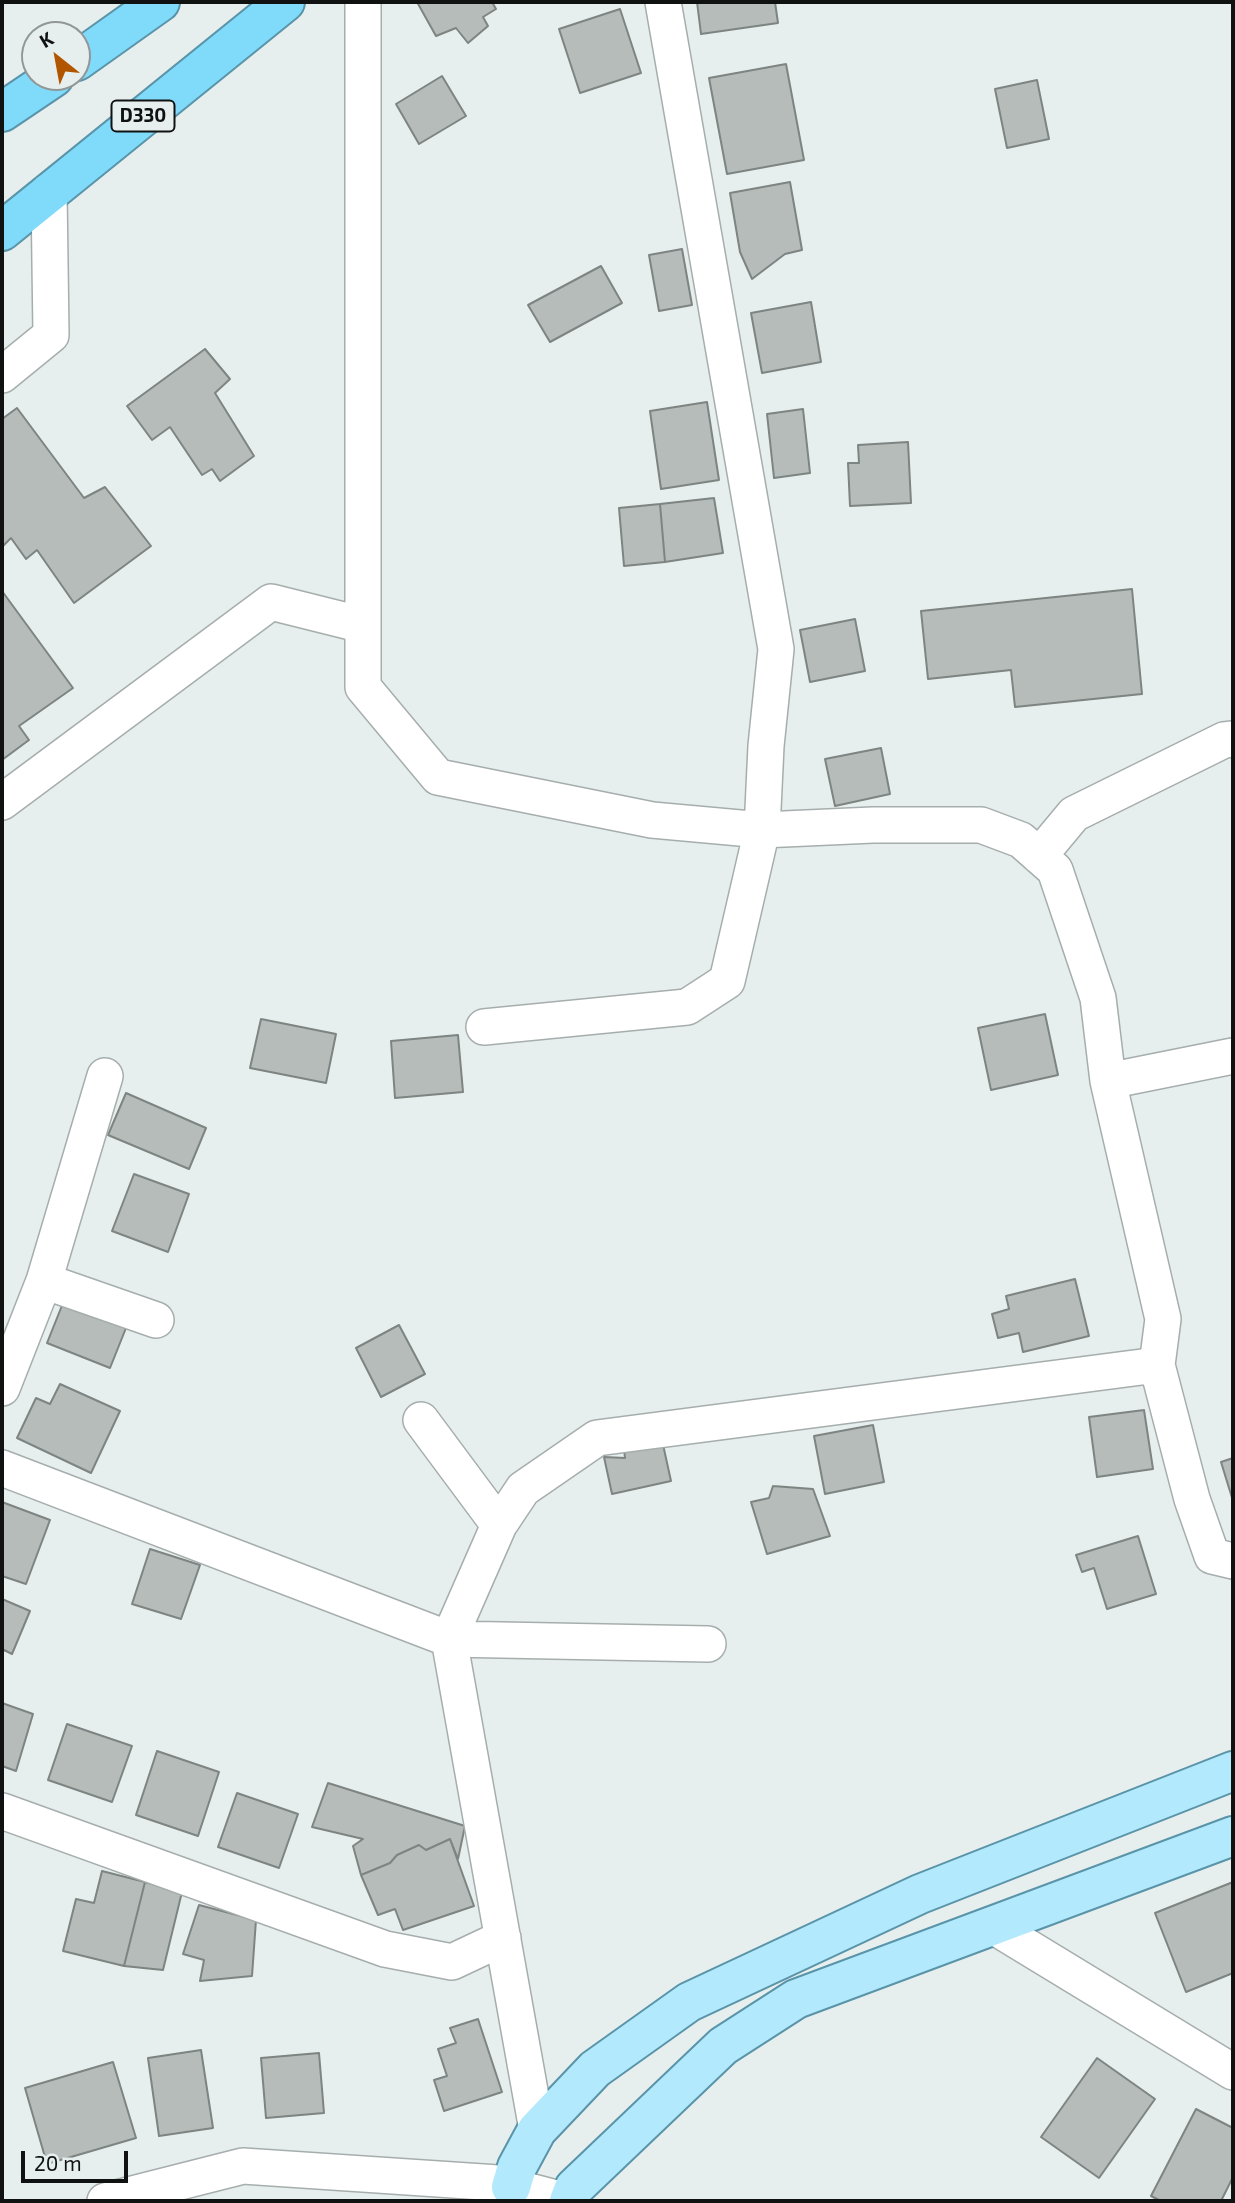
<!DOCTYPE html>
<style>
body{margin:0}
#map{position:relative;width:1235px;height:2203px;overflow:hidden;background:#e7efee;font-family:"Exo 2",sans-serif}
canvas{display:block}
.frame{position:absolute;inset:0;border:4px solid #101212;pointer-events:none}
.north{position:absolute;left:21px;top:21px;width:70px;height:70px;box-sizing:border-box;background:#e7efee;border:2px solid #919796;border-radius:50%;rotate:329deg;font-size:19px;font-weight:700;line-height:28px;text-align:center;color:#101212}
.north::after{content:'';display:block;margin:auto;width:24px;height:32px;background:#b25500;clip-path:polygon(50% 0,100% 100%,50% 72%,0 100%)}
.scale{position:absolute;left:21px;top:2151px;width:107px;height:32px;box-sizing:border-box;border:4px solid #101212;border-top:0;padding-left:9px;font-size:21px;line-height:24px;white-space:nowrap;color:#101212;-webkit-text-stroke:5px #e7efee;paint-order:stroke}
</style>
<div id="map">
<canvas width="1235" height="2203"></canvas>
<div class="frame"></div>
<div class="north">K</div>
<div class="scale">20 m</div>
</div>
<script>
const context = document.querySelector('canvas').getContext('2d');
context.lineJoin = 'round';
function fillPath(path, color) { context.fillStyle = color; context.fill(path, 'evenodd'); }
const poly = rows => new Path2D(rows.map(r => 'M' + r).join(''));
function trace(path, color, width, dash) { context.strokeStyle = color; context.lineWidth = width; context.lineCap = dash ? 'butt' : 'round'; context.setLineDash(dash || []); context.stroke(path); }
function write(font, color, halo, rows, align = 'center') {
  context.font = font + ' "Exo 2",sans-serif'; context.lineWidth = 7; context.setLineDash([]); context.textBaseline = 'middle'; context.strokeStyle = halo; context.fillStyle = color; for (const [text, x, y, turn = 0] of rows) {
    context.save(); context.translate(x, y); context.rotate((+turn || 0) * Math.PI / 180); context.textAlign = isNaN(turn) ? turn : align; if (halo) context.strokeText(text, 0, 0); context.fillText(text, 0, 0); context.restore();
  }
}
const building = poly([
 [417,2,492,2,496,9,483,17,488,26,468,43,456,28,436,36,417,2],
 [697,2,775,2,778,23,701,34,697,2],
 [620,9,641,73,580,93,559,29,620,9],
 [786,64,804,160,727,174,709,78,786,64],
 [442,76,466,116,419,144,396,104,442,76],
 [1037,80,1049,139,1007,148,995,89,1037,80],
 [790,182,802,250,785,254,752,279,740,252,730,193,790,182],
 [682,249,692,305,659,311,649,255,682,249],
 [601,266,622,303,550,342,528,305,601,266],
 [811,302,821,362,762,373,751,313,811,302],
 [205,349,230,379,215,393,254,456,220,481,212,469,202,475,170,427,152,440,127,406,205,349],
 [707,402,719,480,661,489,650,411,707,402],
 [17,408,84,498,105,487,151,546,74,603,37,550,26,559,11,538,2,547,2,419,17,408],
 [803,409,810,473,774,478,767,414,803,409],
 [908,442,911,503,850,506,848,463,859,463,858,445,908,442],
 [714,498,723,553,665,562,660,504,714,498],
 [660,504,665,562,624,566,619,508,660,504],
 [1132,589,1142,694,1015,707,1011,670,928,679,921,611,1132,589],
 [2,591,73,688,19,726,29,740,2,760,2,591],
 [855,619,865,671,810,682,800,630,855,619],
 [881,748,890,794,835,806,825,759,881,748],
 [1045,1014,1058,1075,991,1090,978,1028,1045,1014],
 [261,1019,336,1034,326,1083,250,1068,261,1019],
 [458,1035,463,1092,395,1098,391,1041,458,1035],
 [126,1093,206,1128,189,1169,108,1135,126,1093],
 [134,1174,189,1194,168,1252,112,1231,134,1174],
 [1075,1279,1089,1336,1023,1352,1019,1333,998,1338,992,1314,1009,1309,1006,1296,1075,1279],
 [63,1303,126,1328,110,1368,47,1343,63,1303],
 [399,1325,425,1374,381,1397,356,1348,399,1325],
 [60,1384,120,1411,91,1473,17,1438,36,1398,50,1404,60,1384],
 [1144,1410,1153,1469,1097,1477,1089,1417,1144,1410],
 [873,1425,884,1482,825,1494,814,1436,873,1425],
 [662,1440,671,1481,612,1494,604,1457,625,1458,624,1449,662,1440],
 [1233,1458,1233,1501,1221,1462,1233,1458],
 [773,1486,813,1489,830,1536,767,1554,751,1502,769,1498,773,1486],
 [2,1502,50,1520,26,1584,2,1576,2,1502],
 [1138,1536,1156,1594,1107,1609,1094,1568,1082,1572,1076,1555,1138,1536],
 [150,1549,200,1565,181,1619,132,1604,150,1549],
 [2,1599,30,1611,12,1654,4,1650,2,1654,2,1599],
 [2,1703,33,1714,16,1771,2,1766,2,1703],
 [67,1724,132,1746,112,1802,48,1780,67,1724],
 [157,1751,219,1772,198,1836,136,1815,157,1751],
 [328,1783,465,1826,458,1859,450,1839,426,1850,419,1845,397,1855,390,1863,361,1875,353,1846,363,1839,312,1827,328,1783],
 [237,1793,298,1814,279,1868,218,1847,237,1793],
 [450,1839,474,1906,403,1930,395,1909,378,1915,361,1875,390,1863,397,1855,419,1845,426,1850,450,1839],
 [102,1871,145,1882,124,1966,63,1951,76,1899,94,1903,102,1871],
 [145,1882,182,1892,163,1970,124,1966,145,1882],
 [1233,1882,1233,1973,1186,1992,1155,1913,1233,1882],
 [199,1905,256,1920,252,1976,200,1981,204,1960,183,1954,199,1905],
 [478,2019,502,2092,444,2111,434,2080,447,2076,438,2049,456,2043,450,2028,478,2019],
 [201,2050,213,2128,159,2136,148,2058,201,2050],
 [319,2053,324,2113,266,2118,261,2058,319,2053],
 [1097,2058,1155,2099,1099,2178,1041,2137,1097,2058],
 [113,2062,136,2138,47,2164,25,2088,113,2062],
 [1196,2109,1233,2128,1233,2177,1221,2201,1161,2201,1151,2196,1196,2109]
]);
fillPath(building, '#b5bcb9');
trace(building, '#7d8481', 2);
const minor = poly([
 [363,2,363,687,438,777,652,820,762,830,727,981,687,1007,484,1027],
 [663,2,776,649,766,746,762,830,873,825,981,825,1021,840,1055,870,1098,998,1108,1081,1163,1319,1157,1365,1192,1499,1212,1556,1233,1561],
 [2,375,51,335,49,191],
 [2,802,271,602,363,625],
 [1039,856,1074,814,1224,740,1233,739],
 [1108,1081,1233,1056],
 [44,1281,156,1320],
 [2,1388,44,1281,105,1076],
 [421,1420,499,1525],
 [2,1468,449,1639,708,1644],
 [2,1811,385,1949,452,1962,503,1938],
 [993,1926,1233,2072],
 [537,2130,449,1639,499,1525,523,1489,597,1438,1157,1365],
 [105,2201,243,2166,498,2183,567,2201]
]);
const major = poly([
 [511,2187,517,2167,537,2130,595,2069,689,2002,920,1894,1233,1771],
 [569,2201,574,2188,723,2046,796,1999,1233,1836]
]);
const highway = poly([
 [77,61,160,2],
 [2,112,54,77],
 [2,231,285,2]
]);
trace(minor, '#a6aead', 38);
trace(major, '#5994a9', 42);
trace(highway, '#5994a9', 42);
trace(minor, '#fff', 35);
trace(major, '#b3e9fc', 38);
trace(highway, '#80dafa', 38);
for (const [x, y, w] of [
 [143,116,63]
]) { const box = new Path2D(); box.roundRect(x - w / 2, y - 15.5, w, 31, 5); context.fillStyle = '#e7efee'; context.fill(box); trace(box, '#101212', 2); }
write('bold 19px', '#101212', null, [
 ["D330",143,116]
]);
</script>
